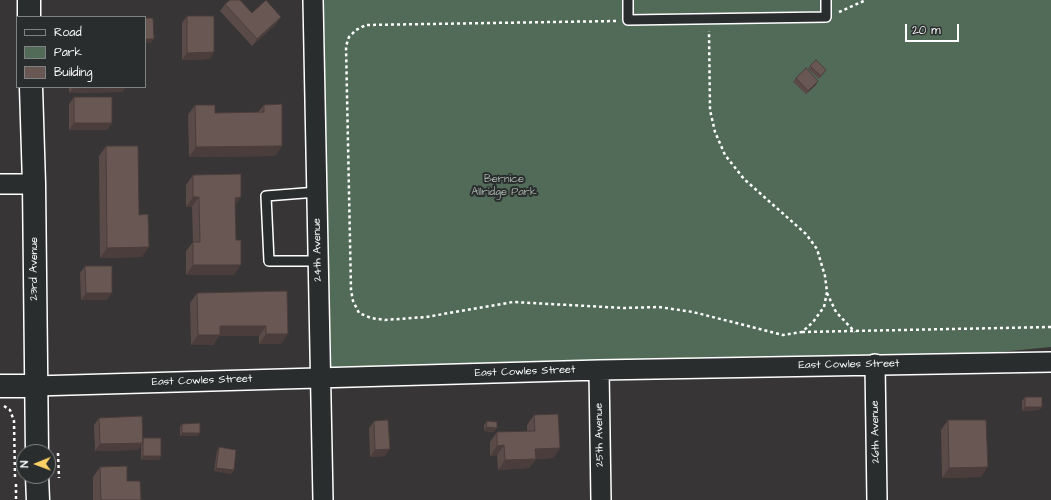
<!DOCTYPE html>
<style>
body{margin:0}
#map{position:relative;width:1051px;height:500px;overflow:hidden;background:#373536;font-family:"Architects Daughter",sans-serif}
canvas{display:block}
.legend{position:absolute;left:16px;top:16px;width:130px;height:72px;box-sizing:border-box;background:#2a2d2e;border:1px solid #7f8182;margin:0;padding:5px 7px;list-style:none;font-size:12px;color:#fff}
.legend li{display:flex;align-items:center;gap:8px;height:20px}
.legend b{width:20px;border:1px solid #7f8182}
.north{position:absolute;left:16px;top:444px;width:40px;height:40px;box-sizing:border-box;background:#2a2d2e;border:1px solid #7f8182;border-radius:50%;rotate:269deg;font-size:11px;font-weight:700;line-height:16px;text-align:center;color:#fff}
.north::after{content:'';display:block;margin:auto;width:14px;height:18px;background:#ffd166;clip-path:polygon(50% 0,100% 100%,50% 72%,0 100%)}
.scale{position:absolute;left:905px;top:24px;width:54px;height:18px;box-sizing:border-box;border:2px solid #fff;border-top:0;padding-left:5px;font-size:12px;line-height:14px;white-space:nowrap;color:#fff;-webkit-text-stroke:3px #2a2d2e;paint-order:stroke}
</style>
<div id="map">
<canvas width="1051" height="500"></canvas>
<ul class="legend">
<li><b style="height:5px;background:#2a2d2e"></b>Road</li>
<li><b style="height:11px;background:#526b59"></b>Park</li>
<li><b style="height:11px;background:#695754"></b>Building</li>
</ul>
<div class="north">N</div>
<div class="scale">20 m</div>
</div>
<script>
const context = document.querySelector('canvas').getContext('2d');
context.lineJoin = 'round';
function fillPath(path, color) { context.fillStyle = color; context.fill(path, 'evenodd'); }
const poly = rows => new Path2D(rows.map(r => 'M' + r).join(''));
function trace(path, color, width, dash) { context.strokeStyle = color; context.lineWidth = width; context.lineCap = dash ? 'butt' : 'round'; context.setLineDash(dash || []); context.stroke(path); }
function write(font, color, halo, rows, align = 'center') {
  context.font = font + ' "Architects Daughter",sans-serif'; context.lineWidth = 4; context.setLineDash([]); context.textBaseline = 'middle'; context.strokeStyle = halo; context.fillStyle = color; for (const [text, x, y, turn = 0] of rows) {
    context.save(); context.translate(x, y); context.rotate((+turn || 0) * Math.PI / 180); context.textAlign = isNaN(turn) ? turn : align; if (halo) context.strokeText(text, 0, 0); context.fillText(text, 0, 0); context.restore();
  }
}
fillPath(poly([
 [313,0,1051,0,1051,347,875,364,320,377]
]), '#526b59');
const service = poly([
 [628,0,628,20,826,17,826,0],
 [317,192,266,196,269,261,318,261]
]);
const minor = poly([
 [313,0,323,500],
 [0,184,34,184],
 [875,364,877,500],
 [599,370,601,500],
 [35,386,599,370,1051,362]
]);
const tertiary = poly([
 [29,0,29,17],
 [31,87,34,184,37,452],
 [0,386,35,386],
 [37,476,38,500]
]);
trace(service, '#fff', 12);
trace(minor, '#fff', 22);
trace(tertiary, '#fff', 25);
trace(poly([
 [839,12,866,0],
 [616,21,366,25,356,30,349,37,346,46,351,290,353,301,359,313,371,318,385,320,426,317,513,302,624,308,659,307,693,312,783,335,802,332,813,322,824,307,827,292,825,276,817,249,806,234,744,179,725,155,715,132,710,110,709,31],
 [827,293,836,312,855,332],
 [802,332,1051,327],
 [4,406,10,410,14,421,15,477],
 [58,453,59,478],
 [16,484,16,500]
]), '#fff', 2.5, [3, 3]);
trace(service, '#2a2d2e', 9);
trace(minor, '#2a2d2e', 19);
trace(tertiary, '#2a2d2e', 22);
fillPath(poly([
 [225,4,252,13,281,17,276,24,252,46,220,11],
 [187,16,214,52,210,59,182,60,182,23],
 [810,66,826,70,819,79,808,69],
 [796,78,816,85,806,94,793,82],
 [69,87,126,87,122,92,69,93],
 [74,97,112,123,107,130,69,130,69,104],
 [195,105,215,113,258,112,264,105,282,146,275,156,189,157,188,115],
 [106,146,139,215,142,257,100,258,99,156],
 [193,175,235,205,234,275,186,275,186,251,193,242,192,207,186,207,186,185],
 [85,266,107,300,81,300,80,273],
 [287,291,281,344,259,344,259,336,219,336,213,345,191,345,190,303,197,293],
 [1025,397,1042,407,1039,410,1022,411,1022,401],
 [534,415,560,448,553,458,536,459,529,468,498,470,497,455,490,456,490,442,497,432,527,431,527,425],
 [99,418,142,439,143,438,161,456,159,460,141,460,141,446,138,450,95,451,94,425],
 [948,420,981,477,942,478,941,430],
 [374,421,385,456,370,457,369,428],
 [487,421,494,432,484,431,484,425],
 [182,424,198,436,180,436,180,427],
 [219,447,234,470,231,474,214,471,217,451],
 [100,467,127,481,141,500,93,500,93,477]
]), '#5a4b48');
fillPath(poly([
 [281,17,276,24,252,46,257,39],
 [145,39,154,39,151,43,145,43],
 [214,52,210,59,182,60,187,53],
 [818,81,816,85,806,94,808,91],
 [74,87,126,87,122,92,69,93],
 [74,123,112,123,107,130,69,130],
 [282,146,275,156,189,157,196,147],
 [193,197,199,197,192,207,186,207],
 [241,197,234,207,235,198],
 [149,247,142,257,100,258,107,248],
 [193,265,241,265,234,275,186,275],
 [86,293,112,293,107,300,81,300],
 [220,326,266,326,259,336,219,336,213,345,191,345,198,335],
 [266,334,288,334,281,344,259,344],
 [1025,407,1042,407,1039,410,1022,411],
 [486,427,497,428,494,432,484,431],
 [182,433,200,433,198,436,180,436],
 [143,443,138,450,95,451,100,444],
 [504,445,497,455,490,456,497,446],
 [560,448,553,458,536,459,529,468,498,470,505,460,535,449],
 [390,449,385,456,370,457,375,450],
 [143,456,161,456,159,460,141,460],
 [988,467,981,477,942,478,949,468],
 [216,468,234,470,231,474,214,471]
]), '#4a3d3b');
const building = poly([
 [230,0,240,0,252,13,266,0,281,17,257,39,225,4,230,0],
 [187,16,214,16,214,52,187,53,187,16],
 [145,18,153,18,154,39,145,39,145,18],
 [816,60,826,70,821,76,810,66,816,60],
 [806,68,818,81,808,91,796,78,806,68],
 [74,97,112,97,112,123,74,123,74,97],
 [282,104,282,146,196,147,195,105,215,105,215,113,264,112,264,105,282,104],
 [106,146,138,146,139,215,148,214,149,247,107,248,106,146],
 [241,174,241,197,235,198,236,240,241,240,241,265,193,265,193,242,200,242,199,197,193,197,193,175,241,174],
 [85,266,112,266,112,293,86,293,85,266],
 [287,291,288,334,266,334,266,326,220,326,220,335,198,335,197,293,287,291],
 [1025,397,1042,397,1042,407,1025,407,1025,397],
 [558,414,560,448,535,449,536,459,505,460,504,445,497,446,497,432,535,431,534,415,558,414],
 [142,416,143,443,100,444,99,418,142,416],
 [388,420,390,449,375,450,374,421,388,420],
 [948,420,986,420,988,467,949,468,948,420],
 [487,421,497,422,497,428,486,427,487,421],
 [200,423,200,433,182,433,182,424,200,423],
 [143,438,161,438,161,456,143,456,143,438],
 [219,447,236,450,234,470,216,468,219,447],
 [127,466,127,481,140,481,141,500,101,500,100,467,127,466]
]);
fillPath(building, '#695754');
trace(building, '#4a3d3b', 1);
write('11px', '#a8b5ac', '#2a2d2e', [
 ["Bernice",504,180],
 ["Allridge Park",504,193]
]);
write('11px', '#fff', '#2a2d2e', [
 ["24th Avenue",318,250,-91],
 ["23rd Avenue",35,269,-90],
 ["East Cowles Street",849,365,-1],
 ["East Cowles Street",525,372,-2],
 ["East Cowles Street",202,381,-2],
 ["26th Avenue",876,432,-91],
 ["25th Avenue",600,435,-91]
]);
</script>
